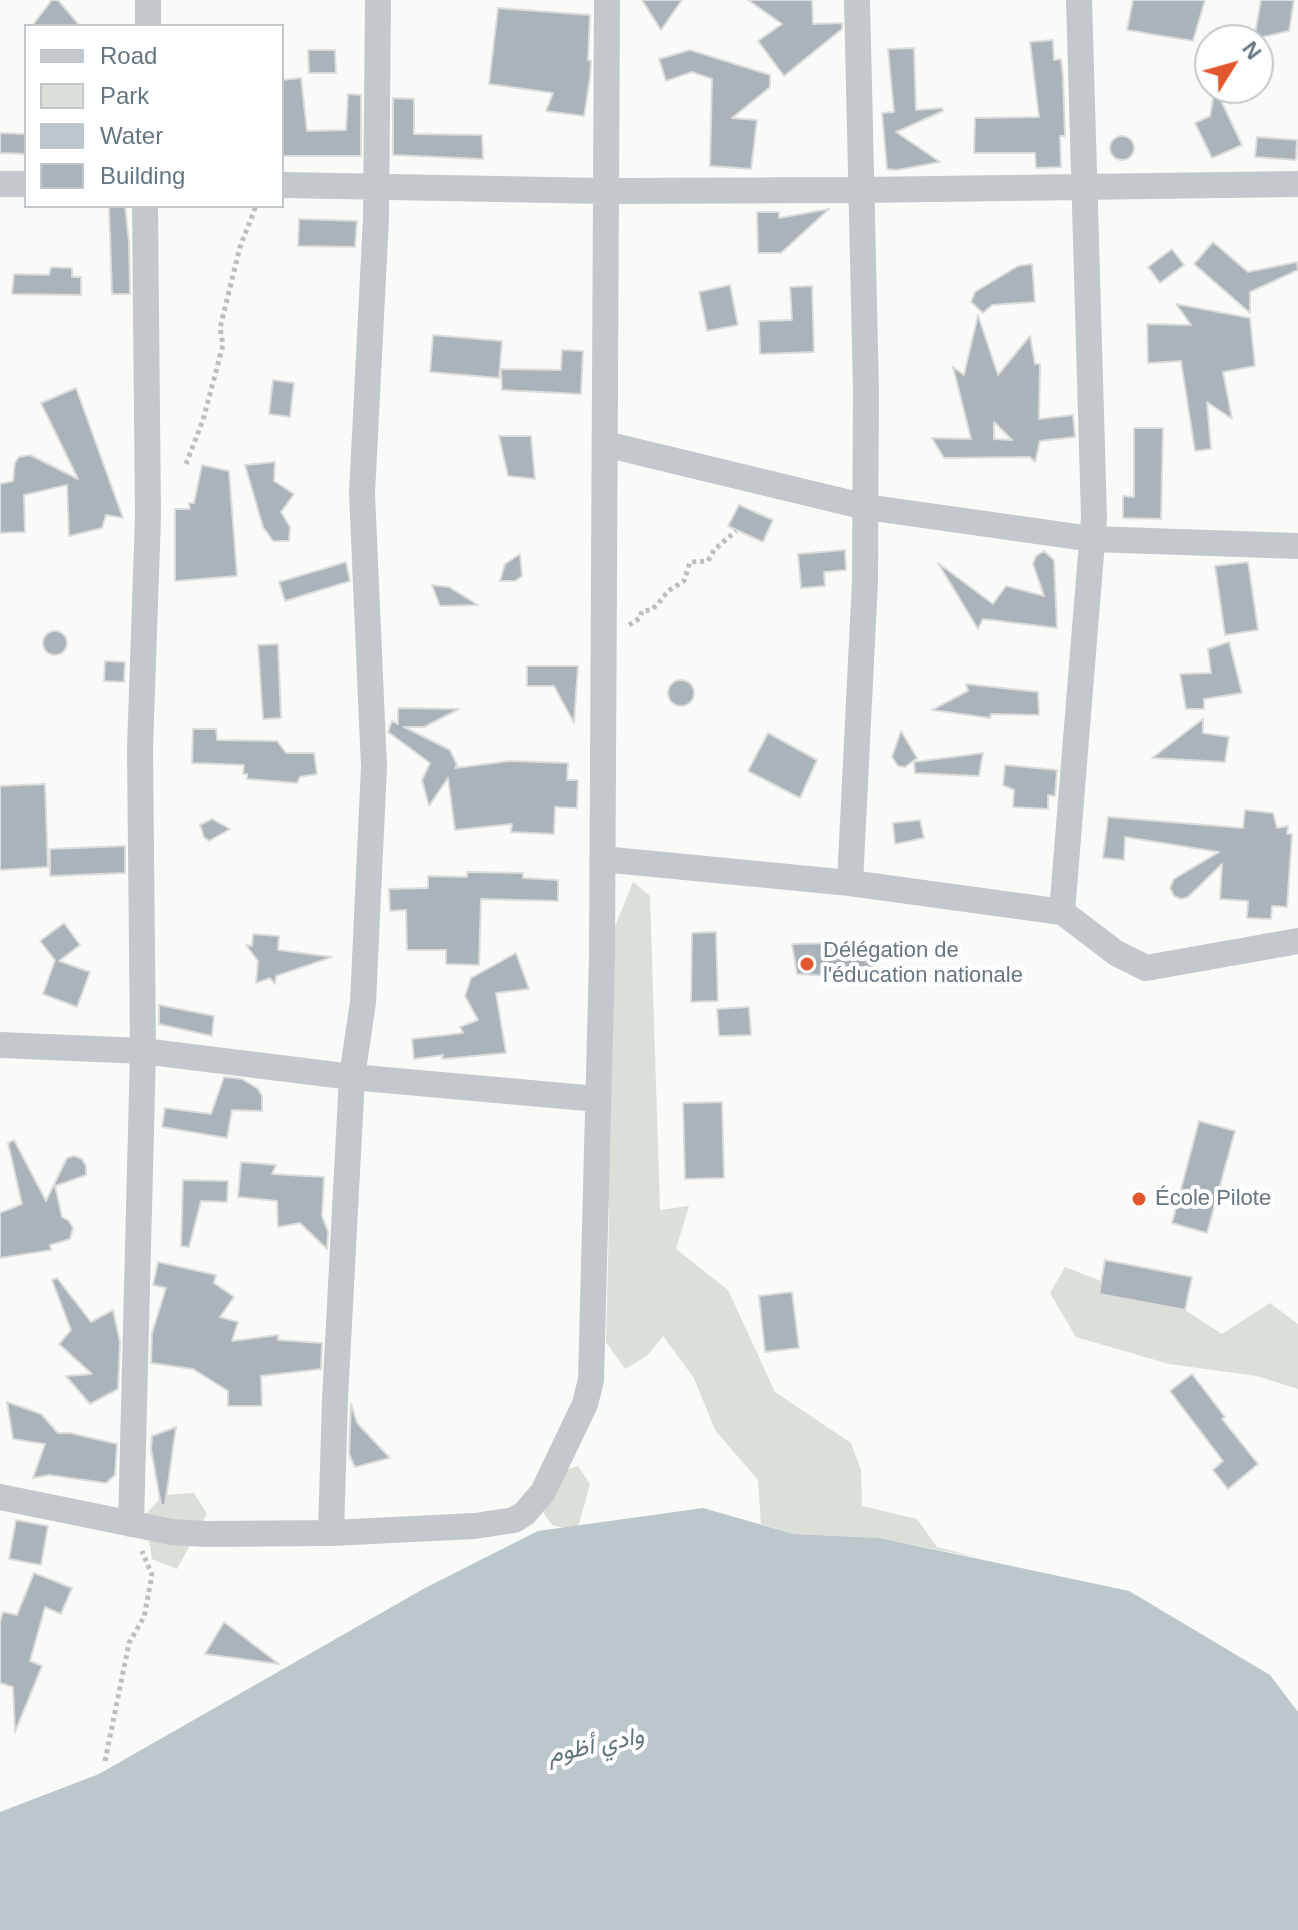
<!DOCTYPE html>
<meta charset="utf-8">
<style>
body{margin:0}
#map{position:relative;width:1298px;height:1930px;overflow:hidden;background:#fafaf8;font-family:Helvetica,sans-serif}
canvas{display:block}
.legend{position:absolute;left:24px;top:24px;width:260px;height:184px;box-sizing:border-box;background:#fff;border:2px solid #c1c8cd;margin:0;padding:10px 14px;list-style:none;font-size:24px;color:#657683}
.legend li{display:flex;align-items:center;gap:16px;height:40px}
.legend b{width:40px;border:2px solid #c1c8cd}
.north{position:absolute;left:1194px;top:24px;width:80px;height:80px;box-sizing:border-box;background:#fff;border:2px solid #c1c8cd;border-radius:50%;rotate:53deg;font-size:22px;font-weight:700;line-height:32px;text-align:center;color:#657683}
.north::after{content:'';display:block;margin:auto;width:28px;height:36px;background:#e4572e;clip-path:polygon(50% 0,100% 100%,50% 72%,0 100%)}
</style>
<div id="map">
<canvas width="1298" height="1930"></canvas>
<ul class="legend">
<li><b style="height:10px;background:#c3c8cc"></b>Road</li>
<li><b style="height:22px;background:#dadfd7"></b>Park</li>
<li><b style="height:22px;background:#bbc7cb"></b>Water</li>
<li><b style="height:22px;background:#aab3b9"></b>Building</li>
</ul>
<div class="north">N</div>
</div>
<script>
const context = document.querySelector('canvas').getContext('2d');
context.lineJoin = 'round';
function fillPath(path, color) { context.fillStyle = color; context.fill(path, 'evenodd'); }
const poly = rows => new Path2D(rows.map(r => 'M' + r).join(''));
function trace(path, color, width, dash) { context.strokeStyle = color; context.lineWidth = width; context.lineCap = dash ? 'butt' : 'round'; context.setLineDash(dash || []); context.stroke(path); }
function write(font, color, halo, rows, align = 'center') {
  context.font = font + ' Helvetica,Vazirmatn,sans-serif'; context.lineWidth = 8; context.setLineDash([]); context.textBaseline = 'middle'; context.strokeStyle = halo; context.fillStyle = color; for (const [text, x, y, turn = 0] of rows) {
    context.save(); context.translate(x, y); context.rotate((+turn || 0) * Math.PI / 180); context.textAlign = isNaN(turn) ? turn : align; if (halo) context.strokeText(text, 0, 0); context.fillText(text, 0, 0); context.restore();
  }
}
fillPath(poly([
 [633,882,650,896,660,1210,689,1206,676,1249,728,1290,775,1392,851,1443,861,1470,862,1506,917,1519,937,1547,979,1558,880,1538,794,1534,761,1524,758,1480,715,1430,694,1378,663,1336,647,1356,625,1369,606,1342,609,1221,602,958],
 [1065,1267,1101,1281,1099,1294,1185,1310,1222,1334,1270,1303,1298,1324,1298,1389,1257,1376,1169,1364,1076,1337,1050,1293],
 [578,1466,590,1484,577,1531,552,1525,544,1514,551,1475],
 [194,1493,207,1514,177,1569,152,1559,145,1515,163,1495]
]), '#dadfd7');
fillPath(poly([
 [703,1508,794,1534,880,1538,1129,1591,1270,1675,1298,1712,1298,1930,0,1930,0,1812,99,1774,425,1588,538,1531]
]), '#bbc7cb');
const building = poly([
 [52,0,58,0,80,26,32,26,52,0],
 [642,0,682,0,661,30,642,0],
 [748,0,812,0,813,24,842,23,842,29,784,76,758,41,782,24,748,0],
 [1133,0,1205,0,1193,41,1127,30,1133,0],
 [1261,0,1294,0,1289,31,1254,39,1261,0],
 [498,8,590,15,588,60,591,61,590,78,584,116,546,111,553,93,489,84,498,8],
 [1053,40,1054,60,1061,59,1063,77,1065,136,1060,136,1061,167,1036,168,1035,153,974,153,975,118,1039,117,1030,42,1053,40],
 [914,48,916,110,942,108,943,111,896,132,940,162,897,170,887,169,882,113,894,112,888,49,914,48],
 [308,50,335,50,336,73,309,73,308,50],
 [690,50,770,75,770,87,732,118,757,120,751,169,710,166,712,79,692,72,666,81,659,59,690,50],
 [301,78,307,131,346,130,348,94,361,95,361,156,282,156,282,80,301,78],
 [1215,88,1242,145,1212,158,1195,123,1210,116,1215,88],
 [393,98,414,99,414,134,482,135,483,159,393,155,393,98],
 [0,133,26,134,26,154,0,153,0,133],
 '1110 148a12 12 0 1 1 24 0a12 12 0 1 1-24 0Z',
 [1257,137,1297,140,1296,160,1255,157,1257,137],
 [109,206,125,206,129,242,130,294,112,294,109,206],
 [829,209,781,253,758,253,757,212,779,212,779,218,829,209],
 [299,219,357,221,355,247,298,246,299,219],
 [1213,242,1248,272,1297,262,1298,270,1250,292,1250,313,1194,264,1213,242],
 [1172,249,1184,265,1160,283,1148,267,1172,249],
 [1032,264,1035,302,992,305,983,313,971,302,975,292,1018,266,1032,264],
 [51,267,72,268,72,277,81,277,81,295,12,294,14,274,49,275,51,267],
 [730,285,738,325,707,331,699,292,730,285],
 [812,286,814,352,760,354,759,321,792,320,790,287,812,286],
 [1176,304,1250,318,1255,366,1223,372,1232,419,1207,402,1211,449,1195,451,1181,361,1148,363,1147,324,1191,325,1176,304],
 [978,315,998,375,1030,336,1035,364,1040,364,1039,419,1073,415,1075,437,1040,441,1035,462,1030,457,944,458,932,438,971,439,953,367,964,375,978,315],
 [994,422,1012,440,994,439,994,422],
 [433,335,502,341,499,378,430,372,433,335],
 [562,350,583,351,581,394,502,390,501,369,561,370,562,350],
 [273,380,294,383,290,417,269,414,273,380],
 [76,388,123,518,106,515,102,528,69,536,67,485,24,495,25,532,0,533,0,484,13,481,15,463,19,457,30,455,78,479,41,403,76,388],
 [1134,428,1163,428,1161,519,1123,518,1123,496,1134,497,1134,428],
 [499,436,531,436,535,479,508,476,499,436],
 [275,462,274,481,294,494,281,512,290,527,289,541,273,541,263,527,245,465,275,462],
 [202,465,229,471,237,576,175,581,175,509,190,509,189,503,194,503,202,465],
 [739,505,773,520,763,542,728,526,739,505],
 [845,550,846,570,824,572,825,586,801,588,798,554,845,550],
 [1044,551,1054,560,1057,628,983,619,978,629,938,563,993,604,1006,586,1044,596,1033,564,1036,556,1044,551],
 [520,554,522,576,515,581,500,581,505,564,520,554],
 [346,562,350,581,285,601,279,582,346,562],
 [1248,562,1258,630,1225,635,1215,566,1248,562],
 [432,585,449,587,478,605,440,606,432,585],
 '43 643a12 12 0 1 1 24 0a12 12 0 1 1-24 0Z',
 [1229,642,1242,693,1204,699,1204,709,1186,709,1180,674,1211,673,1208,649,1229,642],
 [278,644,281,718,263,719,258,645,278,644],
 [105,661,125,662,124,682,104,681,105,661],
 [527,666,578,666,574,723,554,686,527,686,527,666],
 '668 693a13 13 0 1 1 26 0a13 13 0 1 1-26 0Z',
 [966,684,1038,692,1039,715,991,714,990,718,932,710,968,691,966,684],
 [398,708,459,709,424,727,404,727,450,750,457,765,455,768,510,761,568,763,567,780,578,780,577,808,555,807,554,834,511,832,512,824,455,830,448,778,429,806,422,780,430,763,388,732,392,721,398,724,398,708],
 [1203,719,1203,733,1229,737,1225,762,1152,758,1203,719],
 [193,729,216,729,217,740,277,741,286,753,314,753,317,774,300,777,297,783,247,779,247,774,243,774,244,765,192,763,193,729],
 [901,731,917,758,905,767,898,766,892,757,901,731],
 [768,733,817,760,800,798,748,771,768,733],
 [983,753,979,776,915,773,914,762,983,753],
 [1005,765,1057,770,1055,796,1048,795,1048,809,1013,807,1014,790,1003,785,1005,765],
 [45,784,48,867,0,870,0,786,45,784],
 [1245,810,1273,813,1277,828,1288,826,1287,834,1292,834,1287,907,1272,906,1271,919,1247,918,1248,901,1220,899,1222,864,1188,897,1181,899,1174,896,1170,888,1174,879,1219,852,1125,837,1124,860,1103,858,1108,817,1243,828,1245,810],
 [212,819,230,829,209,841,204,837,200,825,212,819],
 [920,820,924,838,895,844,893,823,920,820],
 [125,846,125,873,50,876,50,849,125,846],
 [467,872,523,873,523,878,558,880,558,901,481,899,479,965,446,964,446,950,407,950,406,910,390,911,389,889,428,888,428,876,467,877,467,872],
 [64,923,80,945,59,961,90,972,77,1007,43,994,55,960,40,941,64,923],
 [716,932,718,1001,691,1002,692,933,716,932],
 [253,934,279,936,278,950,332,957,276,976,275,984,270,978,256,983,258,961,246,945,252,946,253,934],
 [879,942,875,979,797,974,792,944,879,942],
 [516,953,529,989,496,993,506,1053,442,1059,443,1055,414,1059,412,1039,463,1033,460,1027,478,1020,465,996,471,978,516,953],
 [159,1005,214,1016,212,1036,159,1024,159,1005],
 [749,1007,751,1035,719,1036,717,1009,749,1007],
 [224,1077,242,1079,258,1089,262,1096,262,1111,232,1110,227,1138,162,1127,165,1108,211,1114,224,1077],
 [722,1102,724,1178,685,1179,683,1103,722,1102],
 [1199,1121,1235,1131,1207,1233,1172,1223,1199,1121],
 [14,1140,46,1201,67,1158,74,1156,82,1159,86,1166,86,1175,55,1186,62,1217,69,1221,73,1228,70,1239,50,1245,51,1250,0,1258,0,1213,22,1204,8,1143,14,1140],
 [241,1162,276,1165,272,1174,324,1177,322,1216,328,1232,327,1249,300,1223,278,1227,277,1201,238,1197,241,1162],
 [183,1180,228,1181,227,1202,201,1201,189,1247,181,1246,183,1180],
 [1105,1260,1192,1277,1185,1310,1099,1294,1105,1260],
 [158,1262,216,1275,214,1283,234,1297,220,1317,238,1322,232,1341,278,1335,278,1340,322,1343,321,1369,261,1376,262,1406,228,1406,228,1391,193,1369,151,1363,152,1333,166,1288,153,1285,158,1262],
 [57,1278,91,1322,113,1310,120,1342,118,1389,90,1404,66,1376,92,1374,59,1344,71,1330,52,1280,57,1278],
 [792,1292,799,1348,765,1352,759,1296,792,1292],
 [1192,1374,1225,1417,1222,1419,1258,1464,1228,1489,1213,1470,1223,1461,1170,1391,1192,1374],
 [7,1402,41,1414,58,1433,70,1433,117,1444,115,1475,106,1483,49,1475,33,1478,45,1444,13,1439,7,1402],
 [351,1404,357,1423,390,1458,355,1467,349,1454,351,1404],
 [176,1427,165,1505,161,1505,151,1449,152,1436,176,1427],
 [16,1520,48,1526,41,1565,9,1559,16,1520],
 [34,1573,72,1588,61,1614,45,1607,30,1661,42,1666,15,1732,13,1687,0,1683,0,1622,3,1612,17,1615,34,1573],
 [224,1622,279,1664,205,1654,224,1622]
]);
fillPath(building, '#aab3b9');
trace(building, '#dcdcda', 2);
trace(poly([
 [186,464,203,420,223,345,220,328,240,247,256,206],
 [629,625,640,618,642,611,651,610,657,605,668,591,684,581,690,562,708,561,714,550,736,531],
 [105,1761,129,1643,144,1617,152,1575,142,1551]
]), '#bbbfc2', 5, [4, 4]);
trace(poly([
 [148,26,148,0],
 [0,184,26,184],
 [282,185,605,191,861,190,1298,184],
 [605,444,866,507,1092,539,1298,546],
 [602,859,850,883,1062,912,1116,953,1146,968,1298,941],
 [850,883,865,581,866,390,857,0],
 [1062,912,1094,517,1079,0],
 [0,1045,143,1051,352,1077,597,1099],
 [0,1497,172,1532,206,1534,331,1533,475,1526,514,1520,525,1513,543,1492,585,1404,591,1380,602,958,607,0],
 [131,1524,143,1051,140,748,148,517,145,206],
 [331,1533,335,1399,352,1077,363,1002,374,767,362,493,376,218,378,0]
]), '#c3c8cc', 26);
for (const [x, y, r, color] of [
 [807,964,8,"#e4572e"],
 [1139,1199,8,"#e4572e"]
]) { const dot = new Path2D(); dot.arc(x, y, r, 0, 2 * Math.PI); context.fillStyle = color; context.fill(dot); trace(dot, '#fff', 3); }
write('22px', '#657683', '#fff', [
 ["Délégation de",823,951],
 ["l'éducation nationale",823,976],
 ["École Pilote",1155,1199]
], 'left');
write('italic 24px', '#60757c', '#fff', [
 ["وادي أظوم",596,1746,-12]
]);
</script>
